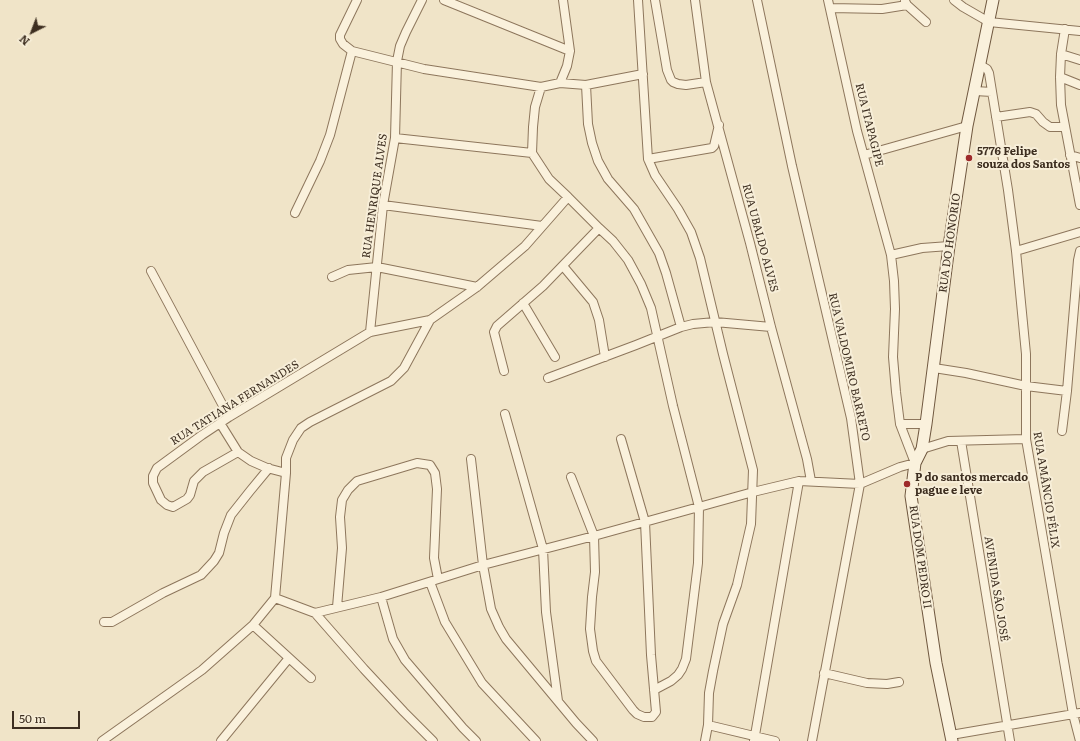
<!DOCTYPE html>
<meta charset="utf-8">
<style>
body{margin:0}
#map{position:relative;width:1080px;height:741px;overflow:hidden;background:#f0e4c8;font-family:Literata,serif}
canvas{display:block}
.north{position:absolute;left:12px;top:12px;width:40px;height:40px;-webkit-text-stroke:3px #f7eed8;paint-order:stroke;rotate:222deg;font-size:11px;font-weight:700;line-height:16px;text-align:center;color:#3d2e20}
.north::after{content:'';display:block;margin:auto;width:14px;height:18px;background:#3d2e20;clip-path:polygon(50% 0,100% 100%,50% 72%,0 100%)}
.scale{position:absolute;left:12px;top:711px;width:68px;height:18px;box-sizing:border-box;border:2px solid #3d2e20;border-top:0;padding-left:5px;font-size:12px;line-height:14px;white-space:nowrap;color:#3d2e20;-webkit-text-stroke:3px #f7eed8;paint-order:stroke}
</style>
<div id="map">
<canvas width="1080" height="741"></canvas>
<div class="north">N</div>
<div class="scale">50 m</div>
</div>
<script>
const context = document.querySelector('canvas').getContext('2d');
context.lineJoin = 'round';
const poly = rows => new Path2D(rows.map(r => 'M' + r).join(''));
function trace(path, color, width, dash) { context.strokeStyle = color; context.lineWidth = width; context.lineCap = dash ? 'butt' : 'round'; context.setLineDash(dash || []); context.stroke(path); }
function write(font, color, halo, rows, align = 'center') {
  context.font = font + ' Literata,serif'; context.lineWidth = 4; context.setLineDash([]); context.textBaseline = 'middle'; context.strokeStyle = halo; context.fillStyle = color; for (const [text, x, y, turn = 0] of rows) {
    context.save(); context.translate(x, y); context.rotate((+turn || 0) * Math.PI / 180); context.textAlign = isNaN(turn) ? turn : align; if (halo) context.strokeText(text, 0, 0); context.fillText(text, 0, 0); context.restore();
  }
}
const street = poly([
 [444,0,570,51],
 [638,0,648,159,655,175,678,209,691,232,700,258,723,354,753,470,751,524,737,585,723,624,713,671,709,693,708,725,705,741],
 [655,0,667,70,671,80,673,82,678,84,686,85,706,82],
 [695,0,706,82,750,243,771,327,807,459,811,481],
 [757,0,792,166,851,418,860,484,812,741],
 [954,0,963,7,989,22,1080,31],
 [905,1,907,5,926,22],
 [831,8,882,9,907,5],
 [1065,29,1061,54,1060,77,1061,105,1080,205],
 [352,51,424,69,541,87,560,83,586,85,643,74],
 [1061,54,1080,60],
 [980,65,987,69,989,73,1008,190,1016,251,1026,354,1026,439,1073,714,1080,741],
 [1060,77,1080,85],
 [560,83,567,66,570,51,563,0],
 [586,85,588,124,592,143,598,161,608,179,634,209,659,253,666,273,681,327],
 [975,91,992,92],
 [996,117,1030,112,1036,114,1043,122,1050,127,1065,127],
 [395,138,532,153],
 [864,155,967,126],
 [1070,155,1080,158],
 [648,159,712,148,714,146,719,125],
 [568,197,599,228,613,241,628,260,641,284,651,308,673,406,699,507,698,563,686,659,682,669,678,675,671,681,654,690],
 [383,205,542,226],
 [295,213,320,161,330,135,352,51,343,44,340,39,340,35,357,0],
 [1016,251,1080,232],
 [891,255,922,248,949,246],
 [563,266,593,302,599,320,605,357],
 [151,271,229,417],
 [332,277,348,270,377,267,477,287],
 [523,303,555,357],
 [370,332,383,205,395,138,397,61,400,46,406,32,422,0],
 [934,368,966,373,1026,386,1067,391],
 [504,371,494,332,497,326,543,286,599,228],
 [548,378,636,345,681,327,693,324,715,322,771,327],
 [505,414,543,549,546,612,558,701],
 [220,423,238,452,251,461,267,468,286,473],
 [900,424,926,424],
 [1062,431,1067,391,1078,260,1080,251],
 [961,441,1010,741],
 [922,449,948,441,1026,439],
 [238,452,203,472,194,481,190,495,187,499,173,507,167,505,161,500,153,483,153,476,157,468,202,435,229,417,370,332,430,320,477,287,525,246,568,197,549,179,532,153,533,127,535,107,541,87],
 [471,459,483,565,491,609,499,627,506,639,576,723,593,741],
 [571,477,594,536,595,572,592,597,590,629,593,651,596,661,633,710,637,714,644,717,652,717,656,712,651,655,645,522,621,439],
 [430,582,445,622,482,683,536,741],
 [381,597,393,639,405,660,463,728,476,741],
 [275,598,315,613,381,597,483,565,594,536,753,492,799,481,860,484,900,467,915,463,900,424,896,392,893,357,895,309,894,281,891,255,857,131,828,0],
 [337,607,342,548,340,517,342,500,348,490,357,481,417,463,430,465,435,473,437,489,434,558,438,579],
 [315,613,364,669,404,712,433,741],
 [104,622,112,622,163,593,201,575,214,561,219,553,224,533,231,515,250,491,269,468],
 [253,625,311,678],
 [824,673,867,683,887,684,899,682],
 [708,725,775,741],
 [951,735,1080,713],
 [102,741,202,670,253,625,275,598,286,473,286,458,293,440,301,428,310,422,391,381,404,368,430,320],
 [221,741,289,658],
 [754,741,799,481]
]);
const secondary = poly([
 [952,741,936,663,911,496,915,463,922,449,926,424,949,246,967,126,993,0]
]);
trace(street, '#8d765c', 10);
trace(secondary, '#6f573f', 13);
trace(street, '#faf1dc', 8);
trace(secondary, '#faf1dc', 11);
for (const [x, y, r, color] of [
 [969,158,4,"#9e2a2b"],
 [907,484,4,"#9e2a2b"]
]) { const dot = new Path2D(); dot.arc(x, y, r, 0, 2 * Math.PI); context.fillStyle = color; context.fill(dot); trace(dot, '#f7eed8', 1.5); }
write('11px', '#3d2e20', '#f7eed8', [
 ["RUA ITAPAGIPE",869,125,76],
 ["RUA HENRIQUE ALVES",375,196,-82],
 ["RUA UBALDO ALVES",760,238,75],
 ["RUA DO HONORIO",950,243,-82],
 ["RUA VALDOMIRO BARRETO",849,367,77],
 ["RUA TATIANA FERNANDES",235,403,-32],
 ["RUA AMÂNCIO FÉLIX",1046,490,81],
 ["RUA DOM PEDRO II",920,557,82],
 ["AVENIDA SÃO JOSÉ",996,589,81]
]);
write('bold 11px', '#3d2e20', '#f7eed8', [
 ["5776 Felipe",977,152],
 ["souza dos Santos",977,165],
 ["P do santos mercado",915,478],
 ["pague e leve",915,491]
], 'left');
</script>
